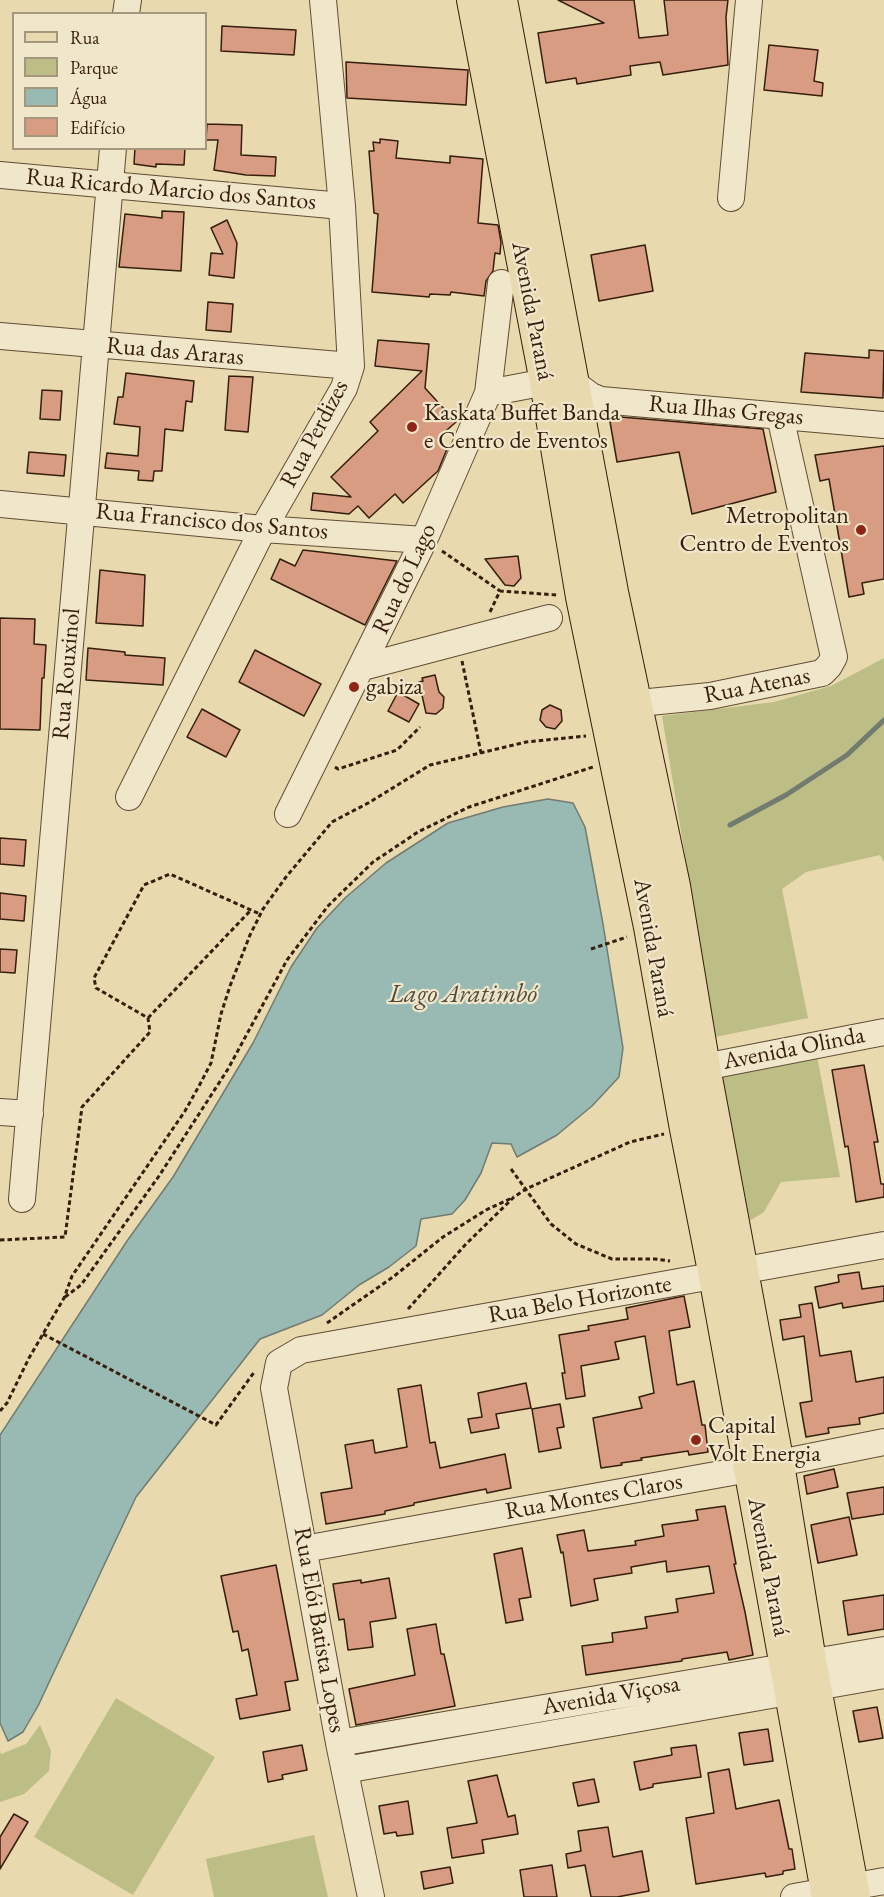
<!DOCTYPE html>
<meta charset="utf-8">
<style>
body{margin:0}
#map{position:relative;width:884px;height:1897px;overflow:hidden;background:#e8d9ae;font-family:"EB Garamond",serif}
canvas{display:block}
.legend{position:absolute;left:12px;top:12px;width:195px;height:138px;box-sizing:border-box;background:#f0e6ca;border:2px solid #a5967e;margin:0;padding:8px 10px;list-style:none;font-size:18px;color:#351e0c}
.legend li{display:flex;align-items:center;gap:12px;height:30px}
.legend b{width:30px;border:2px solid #a5967e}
</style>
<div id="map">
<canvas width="884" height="1897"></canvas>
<ul class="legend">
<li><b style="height:8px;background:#e8d9ae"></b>Rua</li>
<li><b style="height:16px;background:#bdbd86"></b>Parque</li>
<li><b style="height:16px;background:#99b9b3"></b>Água</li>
<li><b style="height:16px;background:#d89c82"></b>Edifício</li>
</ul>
</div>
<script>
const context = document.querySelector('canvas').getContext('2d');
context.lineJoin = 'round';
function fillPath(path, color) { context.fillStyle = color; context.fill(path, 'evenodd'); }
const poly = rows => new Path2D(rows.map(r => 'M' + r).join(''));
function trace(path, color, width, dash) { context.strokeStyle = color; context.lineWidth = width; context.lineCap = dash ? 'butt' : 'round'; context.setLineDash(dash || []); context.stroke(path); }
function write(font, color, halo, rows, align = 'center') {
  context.font = font + ' "EB Garamond",serif'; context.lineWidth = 4.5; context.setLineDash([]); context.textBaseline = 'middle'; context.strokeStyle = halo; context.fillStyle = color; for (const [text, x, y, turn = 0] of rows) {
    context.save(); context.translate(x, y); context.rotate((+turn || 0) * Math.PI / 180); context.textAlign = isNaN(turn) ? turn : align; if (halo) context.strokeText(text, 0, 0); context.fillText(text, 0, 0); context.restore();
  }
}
fillPath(poly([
 [884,658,884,862,880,855,806,872,782,889,808,1018,715,1037,662,716,774,702,831,686],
 [817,1056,840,1177,781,1182,764,1212,751,1220,740,1213,716,1074],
 [116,1698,215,1757,133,1895,34,1837],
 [40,1725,51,1751,49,1771,24,1794,0,1802,0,1751,1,1754,26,1744],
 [314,1835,328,1897,214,1897,206,1859]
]), '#bdbd86');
const water = poly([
 [548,799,573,803,585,827,603,924,623,1048,619,1077,592,1106,557,1135,517,1157,511,1144,492,1143,481,1173,465,1200,452,1214,421,1219,416,1246,389,1267,359,1285,322,1315,260,1339,136,1497,38,1706,23,1732,8,1741,0,1723,0,1435,127,1241,173,1177,253,1043,291,967,317,928,345,898,386,863,448,823,503,807,548,799]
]);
fillPath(water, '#99b9b3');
trace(water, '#717b70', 1.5);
trace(poly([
 [730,825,786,795,847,755,884,720]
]), '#717b70', 5);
const building = poly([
 [558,0,634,0,639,38,668,35,664,0,728,0,726,17,728,65,663,75,660,62,630,66,631,75,577,84,576,78,546,83,538,33,604,23,558,0],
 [222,26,296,30,294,55,221,51,222,26],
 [769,45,818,50,814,81,823,83,822,96,764,90,769,45],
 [346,62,468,70,466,105,347,98,346,62],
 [207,124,242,125,241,155,276,157,275,176,246,175,214,170,218,140,206,140,207,124],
 [380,139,398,141,396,158,450,163,450,156,483,159,478,223,498,225,501,242,500,254,495,253,493,271,486,281,484,296,451,292,450,295,430,294,429,297,372,292,378,214,374,213,369,151,374,151,373,142,380,143,380,139],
 [135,148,185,148,184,165,156,164,156,167,134,164,135,148],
 [162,211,184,212,181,271,119,267,125,214,162,218,162,211],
 [227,220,237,243,234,278,209,275,211,253,223,254,211,228,227,220],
 [645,245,653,291,599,301,591,255,645,245],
 [208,302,233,304,231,332,206,330,208,302],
 [378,340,429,344,425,388,456,422,438,438,447,449,438,471,403,503,395,494,369,518,358,506,349,514,311,510,313,493,351,497,331,477,378,431,370,422,422,371,375,366,378,340],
 [869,350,884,351,883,398,801,392,805,353,869,358,869,350],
 [126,373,194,381,192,402,186,401,183,431,165,429,162,471,154,471,153,481,138,480,139,471,105,468,107,453,138,456,140,427,114,424,118,397,123,397,126,373],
 [229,376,253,377,248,432,225,430,229,376],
 [42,390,62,391,60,420,40,419,42,390],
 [609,416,763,429,776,492,692,514,679,452,617,462,609,416],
 [884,446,884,579,862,583,864,594,849,597,829,479,820,481,815,455,884,446],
 [29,452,66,455,64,476,27,473,29,452],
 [303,550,397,561,365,625,271,579,280,559,295,566,303,550],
 [518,556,521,578,514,586,505,585,485,559,518,556],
 [100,570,145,575,143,626,96,623,100,570],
 [0,618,35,619,34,644,46,645,44,678,42,678,40,730,0,729,0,618],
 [88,648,125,652,125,655,165,658,163,685,86,680,88,648],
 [255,650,321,684,304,716,239,682,255,650],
 [435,675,439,692,444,697,443,708,436,714,426,713,419,682,423,681,422,678,435,675],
 [398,692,419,704,409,722,388,711,398,692],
 [550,705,561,710,562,721,555,729,546,727,540,720,542,710,550,705],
 [202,709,240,730,226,757,187,737,202,709],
 [0,838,26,840,24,866,0,864,0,838],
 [0,893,26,896,24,921,0,919,0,893],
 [0,949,17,950,15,973,0,972,0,949],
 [864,1065,878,1142,874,1142,881,1184,884,1184,884,1197,856,1202,848,1146,845,1147,832,1070,864,1065],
 [859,1272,862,1289,884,1286,884,1301,843,1308,842,1303,819,1308,815,1287,839,1282,838,1275,859,1272],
 [684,1296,690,1327,669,1331,677,1385,694,1381,702,1425,705,1425,708,1452,689,1455,688,1451,641,1458,642,1460,621,1463,622,1465,601,1468,593,1418,642,1408,639,1397,654,1393,645,1336,615,1342,619,1359,581,1366,585,1396,566,1399,562,1373,565,1373,559,1335,589,1330,588,1326,628,1319,626,1308,684,1296],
 [812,1303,820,1356,851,1351,856,1382,884,1377,884,1413,859,1418,860,1424,828,1428,829,1433,806,1437,800,1403,812,1401,804,1336,783,1340,780,1320,801,1317,799,1305,812,1303],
 [526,1383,531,1408,496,1414,499,1428,471,1433,468,1419,482,1417,478,1393,526,1383],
 [421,1385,430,1443,435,1442,440,1468,505,1454,511,1488,487,1493,486,1489,414,1503,414,1505,385,1511,385,1514,326,1524,321,1493,352,1488,345,1445,373,1440,375,1453,407,1447,398,1389,421,1385],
 [560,1404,564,1427,557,1428,561,1448,539,1452,532,1409,560,1404],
 [834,1469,838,1487,807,1494,804,1476,834,1469],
 [884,1487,884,1514,852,1519,847,1493,884,1487],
 [725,1506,736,1564,734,1564,745,1612,753,1655,729,1660,727,1652,682,1659,682,1661,586,1675,582,1646,613,1642,612,1633,647,1628,645,1617,678,1612,676,1599,714,1593,709,1566,667,1572,666,1561,631,1567,632,1573,594,1579,598,1600,571,1606,563,1552,561,1553,557,1535,584,1530,588,1551,636,1545,635,1541,664,1536,662,1525,698,1520,696,1510,725,1506],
 [849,1517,857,1555,818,1563,811,1525,849,1517],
 [522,1548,531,1597,519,1599,523,1620,506,1623,494,1554,522,1548],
 [276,1565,298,1680,285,1682,290,1710,240,1719,236,1699,257,1695,248,1649,242,1651,238,1631,233,1632,221,1576,276,1565],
 [389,1578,396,1618,370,1622,373,1647,348,1650,344,1619,339,1620,333,1584,361,1580,361,1583,389,1578],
 [884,1595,884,1629,848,1635,843,1601,884,1595],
 [436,1624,441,1654,444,1654,455,1706,356,1725,349,1689,415,1675,407,1629,436,1624],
 [877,1707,883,1738,859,1742,853,1711,877,1707],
 [768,1729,773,1761,744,1765,739,1733,768,1729],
 [302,1745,307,1770,282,1775,283,1779,268,1782,263,1752,302,1745],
 [696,1745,701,1777,653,1784,653,1787,640,1790,634,1762,672,1755,671,1748,696,1745],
 [729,1769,736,1809,779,1800,789,1849,792,1849,795,1869,783,1871,783,1874,766,1877,765,1873,696,1884,686,1818,714,1813,708,1773,729,1769],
 [497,1775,508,1817,515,1815,518,1834,482,1840,484,1853,452,1858,447,1828,477,1823,468,1781,497,1775],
 [594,1779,599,1802,578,1806,573,1783,594,1779],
 [408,1801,413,1834,397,1836,396,1832,384,1834,379,1806,408,1801],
 [14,1814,28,1822,0,1869,0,1837,14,1814],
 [608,1827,613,1857,642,1851,649,1891,617,1897,591,1897,585,1865,568,1868,566,1854,581,1851,578,1831,608,1827],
 [552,1865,557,1897,524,1897,520,1870,552,1865],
 [450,1867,453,1883,424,1889,421,1872,450,1867]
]);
fillPath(building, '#d89c82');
trace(building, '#351e0c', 1.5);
const minor = poly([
 [126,14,128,0],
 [0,175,342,206],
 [731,198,749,0],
 [0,336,351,366],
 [488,393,501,283],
 [0,504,263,529,424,540],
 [363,667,549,618],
 [619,705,710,696,822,673,829,666,834,657,780,416],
 [129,797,263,529,344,388,351,366,342,206,323,0],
 [288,814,424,540,488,393,546,382,572,382,591,396,601,400,884,425],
 [704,1067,884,1032],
 [0,1112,30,1114],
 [22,1199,113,148],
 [304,1549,749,1469,884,1442],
 [339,1743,884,1650],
 [345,1770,884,1675],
 [371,1897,339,1743,274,1388,279,1363,301,1350,884,1245],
 [794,1897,884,1881]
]);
const major = poly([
 [473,0,546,382,582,597,650,927,686,1129,715,1276,828,1897],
 [501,0,612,592,674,886,704,1067,778,1464,810,1661,854,1897]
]);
trace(minor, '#624d34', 28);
trace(major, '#351e0c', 34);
trace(poly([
 [442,551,500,591],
 [490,612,500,591,557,595],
 [462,661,481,753],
 [335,767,338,769,397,750,420,727],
 [591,949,627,937],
 [148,1018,251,910],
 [511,1169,551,1224,576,1244,612,1259,655,1259,670,1261],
 [0,1240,65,1237,82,1107,150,1032,148,1018,96,988,94,978,144,885,170,874,260,914],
 [65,1297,81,1285,159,1176,228,1069,287,960,328,906,373,862,418,832,469,807,593,767],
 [408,1309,465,1245,514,1197,526,1189,630,1142,664,1134],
 [327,1323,393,1277,443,1237,486,1210,514,1197],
 [43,1334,216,1425,255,1371],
 [0,1411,7,1403,29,1358,64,1298,72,1276,185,1111,199,1086,211,1063,221,1014,230,986,250,935,263,909,286,877,332,822,370,802,430,765,526,742,586,736]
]), '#351e0c', 3, [4.5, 3]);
trace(minor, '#f0e6ca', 26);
trace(major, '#e8d9ae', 32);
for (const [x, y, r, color] of [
 [412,427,6,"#8f2418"],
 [861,530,6,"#8f2418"],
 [354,687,6,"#8f2418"],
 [696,1440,6,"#8f2418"]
]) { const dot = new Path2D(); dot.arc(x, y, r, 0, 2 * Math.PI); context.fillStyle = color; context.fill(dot); trace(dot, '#f0e6ca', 2); }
write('24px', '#351e0c', '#f0e6ca', [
 ["Rua Ricardo Marcio dos Santos",171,190,5],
 ["Avenida Paraná",532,311,79],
 ["Rua das Araras",175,352,5],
 ["Rua Ilhas Gregas",726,411,5],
 ["Rua Perdizes",315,434,-62],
 ["Rua Francisco dos Santos",212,522,5],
 ["Rua do Lago",405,579,-65],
 ["Rua Rouxinol",67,674,-85],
 ["Rua Atenas",757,686,-11],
 ["Avenida Paraná",653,948,80],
 ["Avenida Olinda",794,1049,-11],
 ["Rua Belo Horizonte",580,1300,-10],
 ["Rua Montes Claros",594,1497,-10],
 ["Avenida Paraná",768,1567,79],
 ["Rua Elói Batista Lopes",319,1630,80],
 ["Avenida Viçosa",611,1696,-10]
]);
write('24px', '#351e0c', '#f0e6ca', [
 ["Kaskata Buffet Banda",424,413],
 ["e Centro de Eventos",424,441],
 ["Metropolitan",849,516,"right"],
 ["Centro de Eventos",849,544,"right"],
 ["gabiza",366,687],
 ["Capital",708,1426],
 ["Volt Energia",708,1454]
], 'left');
write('italic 26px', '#534c3e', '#f0e6ca', [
 ["Lago Aratimbó",463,995]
]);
</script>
